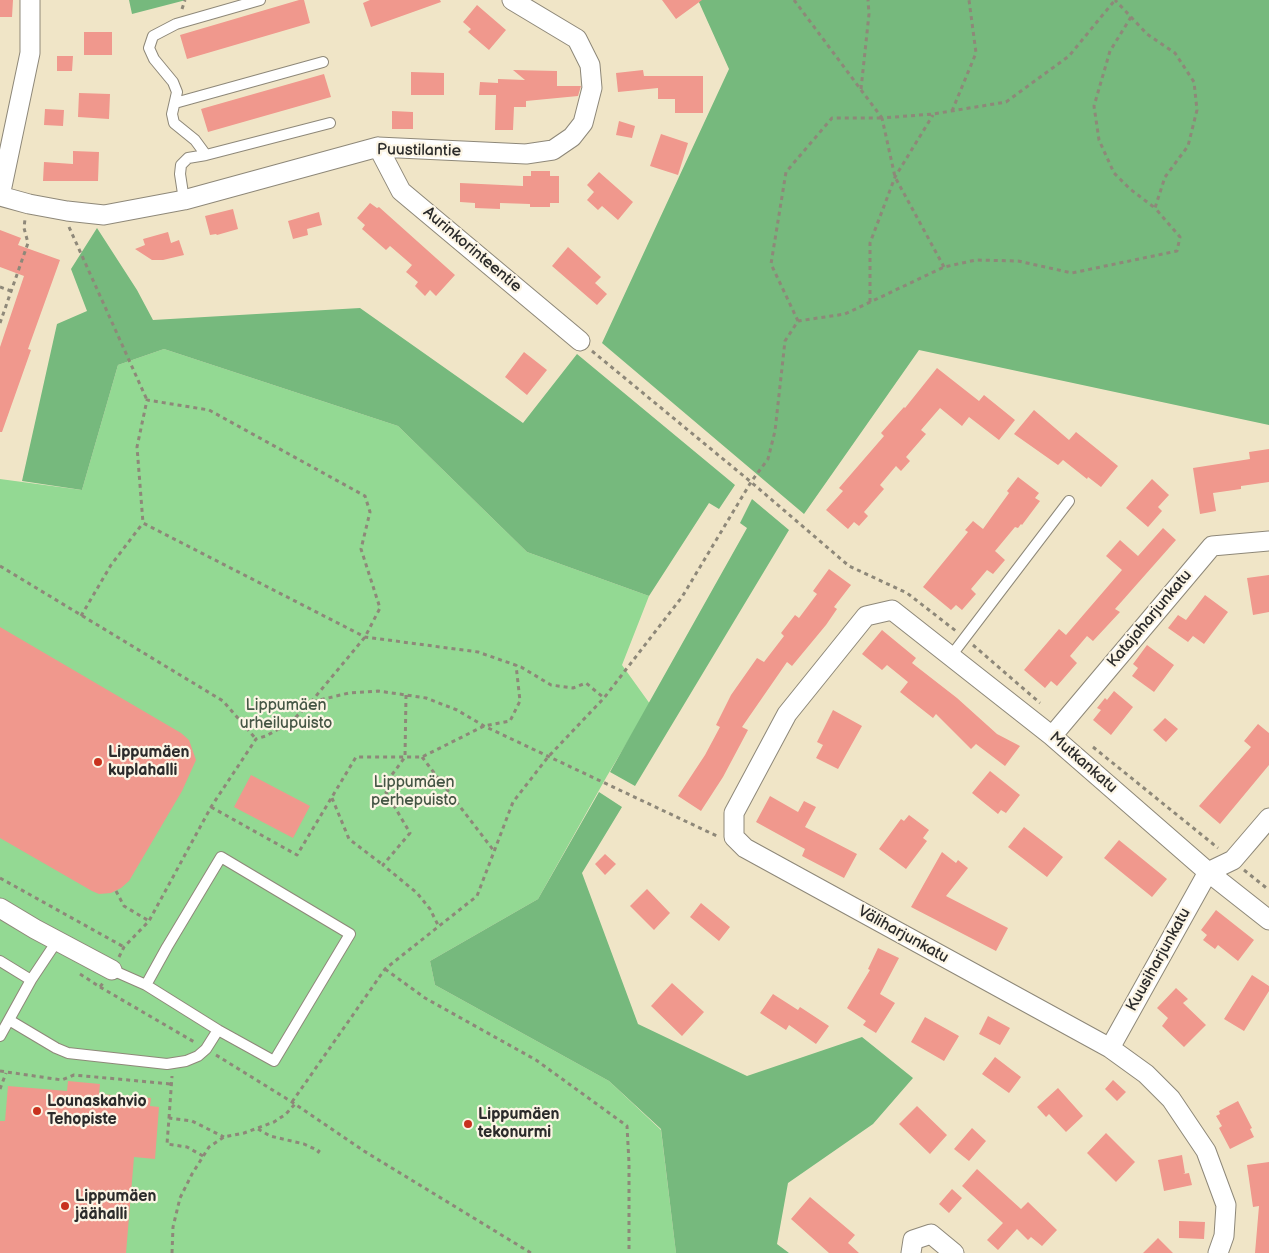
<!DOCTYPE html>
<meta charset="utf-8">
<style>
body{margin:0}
canvas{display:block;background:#f0e5c7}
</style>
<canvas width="1269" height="1253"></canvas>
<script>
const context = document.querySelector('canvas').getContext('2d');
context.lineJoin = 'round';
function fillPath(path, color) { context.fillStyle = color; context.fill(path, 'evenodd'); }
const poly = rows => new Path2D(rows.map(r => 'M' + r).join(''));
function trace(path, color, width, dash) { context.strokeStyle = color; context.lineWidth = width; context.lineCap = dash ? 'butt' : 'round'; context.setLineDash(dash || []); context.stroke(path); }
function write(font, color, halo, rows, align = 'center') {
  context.font = font + ' "Balsamiq Sans",sans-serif'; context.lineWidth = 4.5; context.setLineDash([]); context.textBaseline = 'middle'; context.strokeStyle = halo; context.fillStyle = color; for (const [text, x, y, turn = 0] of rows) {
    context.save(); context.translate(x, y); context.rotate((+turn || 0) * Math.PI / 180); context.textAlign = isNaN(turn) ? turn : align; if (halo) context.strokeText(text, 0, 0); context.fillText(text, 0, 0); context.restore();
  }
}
fillPath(poly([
 [164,349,398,426,527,552,649,596,622,665,650,704,607,776,538,899,430,961,435,985,609,1081,661,1130,676,1253,0,1253,0,479,82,490,118,365]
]), '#93d993');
fillPath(poly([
 [129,0,186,0,132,14],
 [698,0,1269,0,1269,425,919,350,804,514,602,343,729,69],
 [97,228,137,290,153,320,360,308,523,423,577,354,735,485,719,509,709,503,649,596,527,552,398,426,164,349,118,365,82,490,22,481,57,324,87,311,71,269],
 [752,499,789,530,635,786,610,772,747,528,740,523],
 [599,792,622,807,582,873,638,1024,747,1076,862,1037,913,1078,873,1124,788,1183,777,1244,789,1253,676,1253,661,1129,609,1081,435,985,430,961,538,899]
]), '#76b97d');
fillPath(poly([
 [0,0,13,0,12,17,0,17],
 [299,0,304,0,310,23,187,59,180,35],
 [370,0,440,0,441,2,371,27,363,3],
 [662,0,702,0,676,19],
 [477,5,506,30,489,50,468,32,471,29,463,22],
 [84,32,112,32,112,55,84,55],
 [57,56,73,56,72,71,57,71],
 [513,70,557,71,557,86,581,86,578,96,526,101,526,107,514,107,513,130,495,130,496,95,479,95,480,82,498,83,498,79,525,80],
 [643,70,644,76,703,76,703,113,675,113,675,99,658,99,658,88,618,92,616,73],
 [411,72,444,73,444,95,411,95],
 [324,74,331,97,208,132,201,109],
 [79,93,110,94,109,119,78,117],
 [45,109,64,110,63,126,44,125],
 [392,111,413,112,413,129,392,129],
 [619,121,635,126,632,138,616,135],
 [661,134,688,143,678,175,650,166],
 [73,151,99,152,98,181,43,181,44,162,73,164],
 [531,171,550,171,550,176,559,176,559,203,550,203,550,207,530,207,530,204,500,203,500,209,475,208,475,203,460,202,460,183,523,186,523,176,531,176],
 [599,172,633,202,618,220,602,206,598,210,587,200,594,192,587,185],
 [370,203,377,208,379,207,455,275,436,296,430,290,425,296,415,286,418,282,406,272,412,265,390,246,386,250,362,229,365,225,357,218],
 [233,209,238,229,217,235,216,234,210,235,205,216],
 [319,212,322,225,307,229,308,235,293,239,288,221],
 [0,230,21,238,18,245,60,260,28,349,31,350,2,432,0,432,0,347,24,276,0,267],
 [168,232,171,243,179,240,184,255,163,260,152,260,135,249,145,245,143,239],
 [568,247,601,277,595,283,607,294,597,305,552,266],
 [524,352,547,370,527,395,505,377],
 [937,368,979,401,984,395,1015,420,999,440,969,417,962,426,940,408,921,430,926,434,906,457,910,461,901,471,896,466,880,485,884,489,864,512,868,516,859,526,854,522,848,529,826,510,843,491,839,488,884,436,881,433,904,407,905,408],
 [1034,410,1069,440,1076,432,1118,466,1101,487,1088,477,1087,479,1063,460,1058,465,1014,434],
 [1269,449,1269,482,1241,486,1241,489,1213,493,1216,511,1200,514,1193,468,1250,459,1249,452],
 [1018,477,1039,493,1035,498,1040,501,1022,525,1021,524,1018,528,1015,527,995,551,1005,560,993,574,987,570,971,589,976,594,962,610,956,605,951,610,923,587,968,532,965,530,973,521,983,529,1009,493,1007,491],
 [1152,479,1169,495,1158,507,1162,511,1148,527,1126,508],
 [1163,528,1176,540,1115,609,1120,612,1093,641,1087,636,1070,656,1077,663,1057,686,1051,681,1045,688,1024,670,1059,629,1066,635,1122,570,1106,556,1120,540,1138,556],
 [829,569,851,585,834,607,837,609,826,625,792,666,787,662,742,727,748,730,723,777,701,811,678,796,705,755,720,727,716,725,731,695,757,658,764,662,784,636,781,633,795,615,799,618,817,594,813,591],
 [1269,575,1269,612,1253,615,1247,578],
 [1205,595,1228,612,1204,644,1193,636,1188,642,1168,628,1178,615,1186,620],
 [0,627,181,733,189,740,196,760,182,791,129,881,121,888,111,893,99,894,92,891,0,838],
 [882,630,916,658,912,663,957,698,997,734,1020,746,1005,766,976,744,971,749,936,714,933,718,900,692,908,682,887,665,882,670,862,654],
 [1147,645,1174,665,1154,692,1132,676,1138,668,1133,664],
 [1114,691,1133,707,1111,735,1093,720,1101,710,1097,708,1105,698,1107,700],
 [833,710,862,726,838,769,816,758,823,745,817,742],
 [1165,718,1178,729,1166,742,1153,730],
 [1258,724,1269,733,1269,765,1220,824,1199,806,1251,747,1244,741],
 [990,771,1020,795,1006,813,1001,810,998,814,972,793],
 [251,775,310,806,293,838,234,807],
 [770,796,798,812,804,801,816,807,805,827,857,854,844,878,802,856,805,849,756,822],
 [909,815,929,830,923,838,927,841,906,869,879,849,901,819,904,821],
 [1024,827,1063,857,1047,877,1008,847],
 [1119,840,1167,879,1152,897,1104,858],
 [942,852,956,863,958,860,968,868,946,896,1008,928,996,951,911,907],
 [605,854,616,864,605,875,595,864],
 [647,889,670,913,654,930,630,906],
 [701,903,730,927,719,941,690,917],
 [1216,910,1254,940,1238,961,1218,945,1215,949,1203,940,1207,935,1201,930],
 [878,948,899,958,880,994,895,1003,876,1033,863,1025,866,1021,847,1008,870,970,868,969],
 [1252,975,1269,986,1269,991,1244,1031,1224,1019],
 [672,983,704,1012,682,1036,651,1006],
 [1176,988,1188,999,1183,1003,1206,1025,1184,1047,1162,1026,1168,1018,1157,1008],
 [773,994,798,1010,800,1007,829,1026,816,1044,789,1025,786,1030,760,1013],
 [988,1016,1010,1028,1000,1045,979,1034],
 [925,1017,959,1036,944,1061,911,1042],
 [995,1057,1021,1077,1009,1093,982,1074],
 [1113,1080,1126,1092,1117,1101,1105,1089],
 [68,1081,100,1084,99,1094,151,1098,150,1106,159,1107,155,1159,134,1157,126,1253,0,1253,0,1121,5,1121,8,1086,67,1091],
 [1058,1088,1083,1116,1066,1132,1049,1114,1046,1117,1037,1107],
 [1238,1101,1252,1128,1250,1129,1254,1137,1230,1149,1219,1128,1222,1126,1216,1116,1220,1114,1219,1111],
 [917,1106,947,1135,930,1154,899,1124],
 [972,1128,986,1141,969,1161,954,1149],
 [1106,1133,1135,1162,1116,1182,1087,1153],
 [1182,1155,1185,1173,1183,1174,1189,1173,1192,1185,1164,1191,1158,1160],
 [1269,1162,1269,1253,1255,1253,1259,1206,1253,1207,1247,1165],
 [977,1169,1021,1209,1028,1202,1057,1230,1042,1246,1031,1237,1028,1240,1017,1229,998,1250,987,1240,1003,1223,962,1186],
 [952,1189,962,1198,949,1213,939,1204],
 [810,1197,855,1235,848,1243,859,1253,829,1253,791,1219],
 [1179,1221,1205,1222,1204,1239,1179,1238],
 [1158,1238,1173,1253,1143,1253]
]), '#f0988d');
const lane = poly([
 [175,103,323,62],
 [206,155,195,140,174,123,172,114,177,92,173,82,154,59,149,48,153,36,176,24,260,0],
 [184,200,180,174,181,165,188,158,206,155,330,123],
 [951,656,1069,501],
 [0,961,31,980,57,941],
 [112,970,146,985,167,947,221,857,350,934,274,1061,218,1030,146,985],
 [9,1020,56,1048,68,1053,167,1064,186,1061,198,1056,206,1049,218,1030],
 [0,1036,31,980]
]);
const street = poly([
 [30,0,30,53,0,196,29,204,67,211,104,215,184,200,378,147,526,154,553,150,572,137,583,123,592,88,590,65,577,39,512,0],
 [378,147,401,191,580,341],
 [1052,736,1212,546,1269,541],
 [0,908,35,929,112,970],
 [1110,1048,1208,872,1233,860,1269,818],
 [911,1253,913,1240,931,1234,954,1253],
 [1218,1253,1224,1236,1226,1205,1206,1151,1171,1099,1146,1074,1110,1048,745,848,734,837,734,813,787,714,866,616,892,610,1052,736,1208,872,1269,920]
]);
trace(lane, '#8e8879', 12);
trace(street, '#8e8879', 21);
trace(poly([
 [794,0,882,118],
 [182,9,185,0],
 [1131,17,1110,51,1094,106,1099,140,1114,173,1130,189,1155,208],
 [861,89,869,14,868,0],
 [952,111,976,53,969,0],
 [69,227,147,400],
 [944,267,895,177,882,118,933,114,1006,102,1069,56,1115,0],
 [0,287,11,291],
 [870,302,870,243,895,177,933,115],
 [798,321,771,264,786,172,832,118,882,118],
 [0,323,28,243,24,228,25,219],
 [592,351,751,482,849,566,907,593,956,631],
 [0,566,223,701,256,739],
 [81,616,111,565,143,523],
 [973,645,1040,703],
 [406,695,405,757,383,787,410,833,383,865,417,893,430,909,439,927],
 [311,702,365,637,380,608,361,549,370,512,365,496,209,410,147,400,137,447,143,523,365,637,478,652,521,667,551,685,573,688,586,683,604,698],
 [1093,747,1218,848],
 [422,757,494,851],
 [332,798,349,839,383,865],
 [211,807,297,855,356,757,422,757,484,726,510,721,520,701,516,665],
 [1244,870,1269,890],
 [0,878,124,947],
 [116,891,124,906,149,921],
 [119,957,124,947,149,921,211,807,256,739,266,736,291,722,311,702,349,693,378,691,406,695,426,698,457,710,484,726,719,837],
 [385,969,425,998,536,1060,627,1126,629,1163,629,1253],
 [80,974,100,987,103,983],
 [100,987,196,1043],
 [216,1055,292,1102,364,1151,531,1253],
 [0,1071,62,1080,74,1075,171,1084],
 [0,1089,6,1073],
 [292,1102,385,969,477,896,513,802,548,757,604,698,682,597,751,482,768,459,775,431,785,341,798,321,845,314,944,267,976,260,1018,261,1072,273,1177,251,1180,237,1155,208,1165,177,1188,146,1197,110,1194,82,1175,53,1147,34,1115,0],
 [169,1118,172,1076],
 [258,1129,270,1136,304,1144,319,1151,315,1156],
 [203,1156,187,1147,167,1144,169,1118,192,1121,224,1137],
 [172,1253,173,1227,180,1198,192,1174,209,1147,224,1137,244,1133,274,1122,286,1114,295,1104]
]), '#8e8879', 3, [4, 4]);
trace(lane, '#fff', 10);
trace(street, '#fff', 19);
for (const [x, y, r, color] of [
 [98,762,5,"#c8321e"],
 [37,1111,5,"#c8321e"],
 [468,1124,5,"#c8321e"],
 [65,1206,5,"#c8321e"]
]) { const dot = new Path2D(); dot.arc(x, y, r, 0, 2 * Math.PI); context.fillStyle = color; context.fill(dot); trace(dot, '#fcf5e5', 2); }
write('16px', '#2b2b2b', '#fcf5e5', [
 ["Puustilantie",419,151,1],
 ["Aurinkorinteentie",472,250,40],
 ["Katajaharjunkatu",1150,619,-50],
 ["Mutkankatu",1083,763,41],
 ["Väliharjunkatu",903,935,29],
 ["Kuusiharjunkatu",1159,960,-61]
]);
write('16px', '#455645', '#fcf5e5', [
 ["Lippumäen",286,706],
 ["urheilupuisto",286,724],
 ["Lippumäen",414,783],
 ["perhepuisto",414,801]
]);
write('bold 16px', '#2b2b2b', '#fcf5e5', [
 ["Lippumäen",108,753],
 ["kuplahalli",108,771],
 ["Lounaskahvio",47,1102],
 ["Tehopiste",47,1120],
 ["Lippumäen",478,1115],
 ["tekonurmi",478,1133],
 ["Lippumäen",75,1197],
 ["jäähalli",75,1215]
], 'left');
</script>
